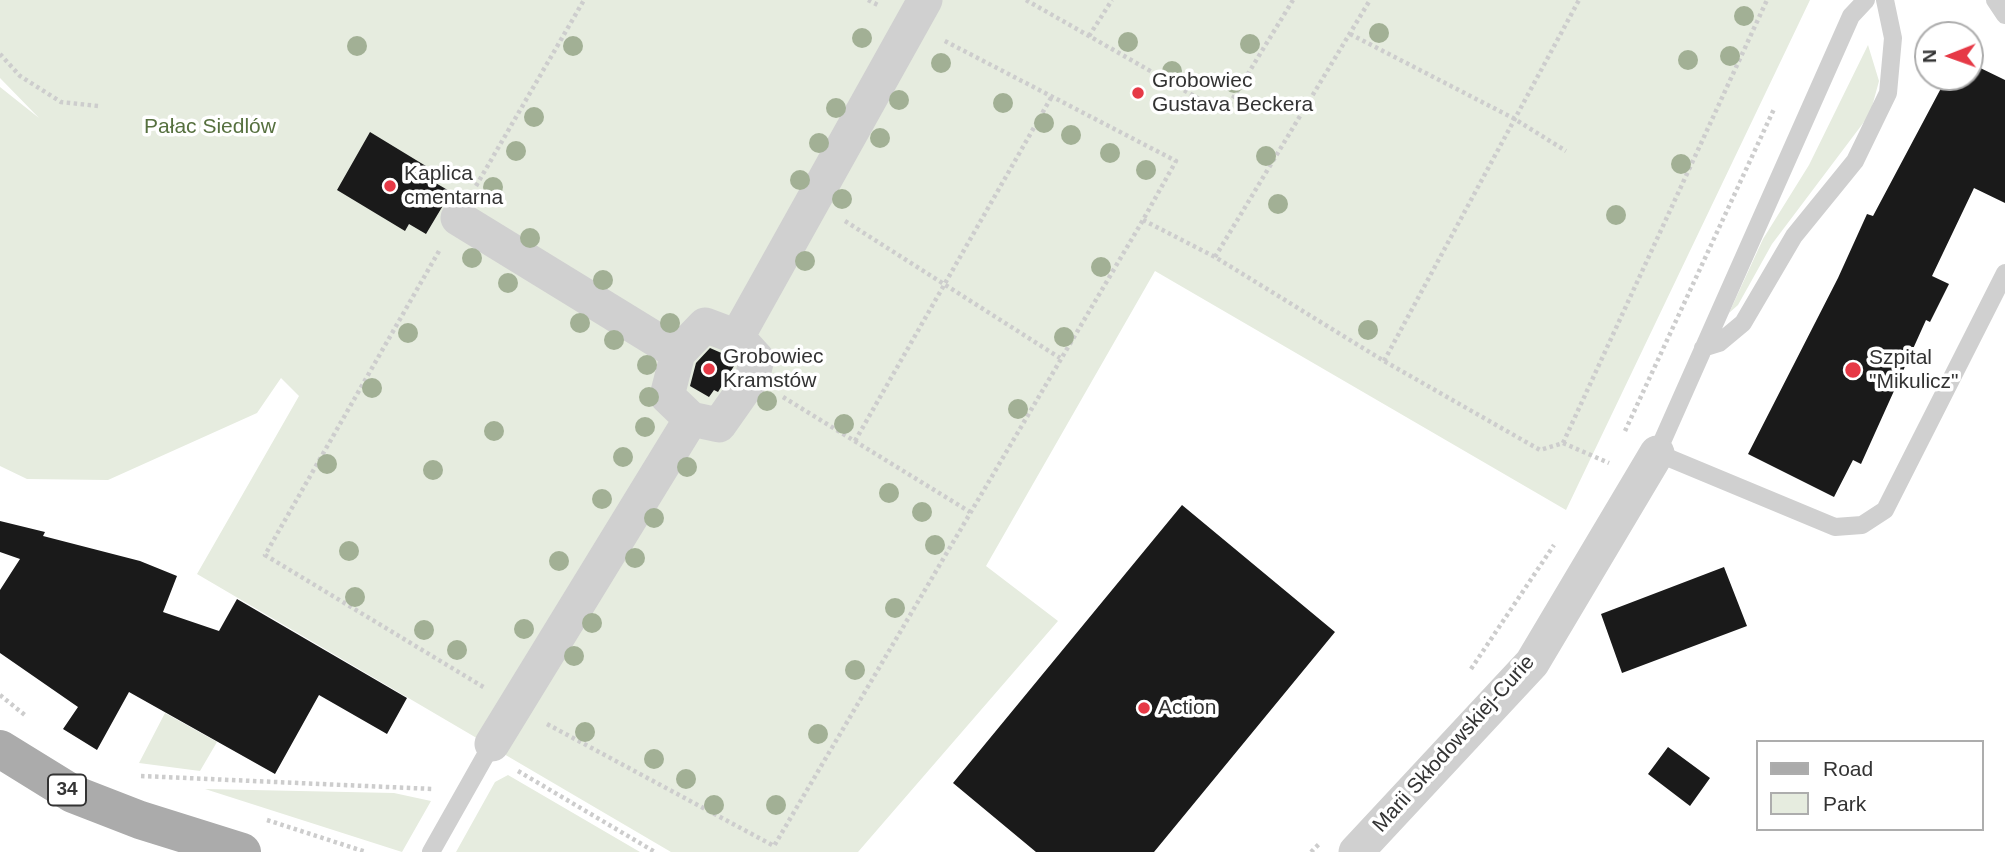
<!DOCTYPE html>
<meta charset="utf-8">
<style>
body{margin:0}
#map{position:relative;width:2005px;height:852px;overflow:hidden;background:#fff;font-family:Helvetica,sans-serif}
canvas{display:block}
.legend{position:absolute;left:1756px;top:740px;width:228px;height:91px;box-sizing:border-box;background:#fff;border:2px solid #adadad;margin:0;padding:9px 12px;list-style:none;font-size:21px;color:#333}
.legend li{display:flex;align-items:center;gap:14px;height:35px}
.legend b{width:35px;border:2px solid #adadad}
.north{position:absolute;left:1914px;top:21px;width:70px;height:70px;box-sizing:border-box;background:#fff;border:2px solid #adadad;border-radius:50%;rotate:269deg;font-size:19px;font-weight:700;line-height:28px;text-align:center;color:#333}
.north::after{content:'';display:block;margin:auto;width:24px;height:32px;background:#e63946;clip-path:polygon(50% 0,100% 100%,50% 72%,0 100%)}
</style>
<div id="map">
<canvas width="2005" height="852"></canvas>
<ul class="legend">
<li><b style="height:9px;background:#ababab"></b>Road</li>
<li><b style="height:19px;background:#e6ecdf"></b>Park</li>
</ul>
<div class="north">N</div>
</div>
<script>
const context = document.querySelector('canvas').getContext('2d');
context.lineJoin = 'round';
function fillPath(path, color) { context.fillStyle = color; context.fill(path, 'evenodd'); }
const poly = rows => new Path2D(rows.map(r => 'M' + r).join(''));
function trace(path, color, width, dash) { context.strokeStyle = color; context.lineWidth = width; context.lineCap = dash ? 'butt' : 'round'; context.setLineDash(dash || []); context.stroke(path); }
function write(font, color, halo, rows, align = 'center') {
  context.font = font + ' Helvetica,sans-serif'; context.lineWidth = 7; context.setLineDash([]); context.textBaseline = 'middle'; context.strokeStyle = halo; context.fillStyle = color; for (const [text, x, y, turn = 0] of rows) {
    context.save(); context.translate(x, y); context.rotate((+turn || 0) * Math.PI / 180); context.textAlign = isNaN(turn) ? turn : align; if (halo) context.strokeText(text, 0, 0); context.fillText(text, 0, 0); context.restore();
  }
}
fillPath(poly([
 [0,0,1810,0,1566,510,1155,271,986,566,1058,621,858,852,671,852,197,574,299,396,281,378,257,413,108,480,27,479,0,466,0,87,39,118,0,78],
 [1868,45,1879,81,1870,114,1772,244,1738,305,1729,313,1763,239,1809,165],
 [165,713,217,742,200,771,139,763],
 [508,775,640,852,456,852,495,782],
 [205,789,394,793,431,801,402,852]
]), '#e6ecdf');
fillPath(poly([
 [1970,63,2005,80,2005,203,1974,188,1932,276,1949,284,1930,322,1926,320,1861,464,1853,460,1834,497,1748,454,1838,278,1867,214,1873,216,1947,77,1970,77],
 [370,132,439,174,434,182,451,192,426,234,409,224,405,231,337,190],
 [710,348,726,355,734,366,718,392,714,390,709,397,690,386,696,363],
 [1182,505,1335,632,1154,852,1036,852,953,783],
 [0,521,45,532,43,536,140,561,177,576,163,612,219,631,237,599,407,698,387,734,319,695,275,774,129,692,97,750,63,729,78,707,0,653,0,590,20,559,0,552],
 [1724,567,1747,626,1622,673,1601,614],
 [1668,747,1710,778,1690,806,1648,774]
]), '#1a1a1a');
trace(poly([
 [868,0,880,6],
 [1026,0,1224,113,1293,0],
 [1350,34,1513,118,1566,151],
 [1089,36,1112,0],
 [0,54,20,76,61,102,98,106],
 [476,186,584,0],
 [1143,220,1215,257,1384,361,1540,450,1563,443,1767,0],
 [845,221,1060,358],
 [439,251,265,555,485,688],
 [1215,257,1370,0],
 [1384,361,1579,0],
 [783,397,970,512],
 [1625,431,1774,109],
 [855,441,1052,96],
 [1563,443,1609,463],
 [1471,669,1554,545],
 [0,695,26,716],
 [547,724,774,846,1143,220,1176,161,943,40],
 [518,771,655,852],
 [141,776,433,789],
 [267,820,366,852],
 [1311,852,1319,844]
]), '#cdcdcd', 4.5, [3.5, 3.5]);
trace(poly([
 [1866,0,1851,16,1657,453,1835,527,1862,525,1885,510,2005,273],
 [1995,0,2005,15],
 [1703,348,1719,343,1743,323,1794,236,1855,161,1888,93,1893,38,1885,0],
 [431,852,492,744]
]), '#d0d0d0', 18);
trace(poly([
 [458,218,678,353],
 [705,325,737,337,757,359,752,378,719,425,691,419,667,396,678,353,705,325],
 [737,337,925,0],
 [492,744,691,419],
 [1356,852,1532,663,1657,453]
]), '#d0d0d0', 35);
trace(poly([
 [0,749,73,794,140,820,242,852]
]), '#ababab', 38);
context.fillStyle = '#a2b095';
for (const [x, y] of [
 [1744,16],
 [1379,33],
 [862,38],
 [1128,42],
 [1250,44],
 [357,46],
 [573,46],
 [1730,56],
 [1688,60],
 [941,63],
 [1172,71],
 [1234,83],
 [899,100],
 [1003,103],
 [836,108],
 [534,117],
 [1044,123],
 [1071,135],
 [880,138],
 [819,143],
 [516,151],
 [1110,153],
 [1266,156],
 [1681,164],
 [1146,170],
 [800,180],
 [493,187],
 [842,199],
 [1278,204],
 [1616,215],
 [530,238],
 [472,258],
 [805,261],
 [1101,267],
 [603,280],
 [508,283],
 [580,323],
 [670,323],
 [1368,330],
 [408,333],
 [1064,337],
 [614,340],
 [647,365],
 [372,388],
 [649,397],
 [767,401],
 [1018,409],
 [844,424],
 [645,427],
 [494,431],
 [623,457],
 [327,464],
 [687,467],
 [433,470],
 [889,493],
 [602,499],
 [922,512],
 [654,518],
 [935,545],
 [349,551],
 [635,558],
 [559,561],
 [355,597],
 [895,608],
 [592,623],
 [524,629],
 [424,630],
 [457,650],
 [574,656],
 [855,670],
 [585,732],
 [818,734],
 [654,759],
 [686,779],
 [714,805],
 [776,805]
]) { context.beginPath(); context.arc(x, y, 10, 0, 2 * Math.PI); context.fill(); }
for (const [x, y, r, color] of [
 [1138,93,7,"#e63946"],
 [390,186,7,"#e63946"],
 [709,369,7,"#e63946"],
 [1853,370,9,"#e63946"],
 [1144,708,7,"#e63946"]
]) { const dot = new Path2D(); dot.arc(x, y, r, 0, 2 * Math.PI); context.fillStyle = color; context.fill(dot); trace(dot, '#fff', 2.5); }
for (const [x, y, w] of [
 [67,790,38]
]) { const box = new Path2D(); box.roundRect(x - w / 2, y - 15.5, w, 31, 5); context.fillStyle = '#fff'; context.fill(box); trace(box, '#333', 2); }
write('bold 19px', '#333', null, [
 ["34",67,790]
]);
write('21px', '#333', '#fff', [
 ["Grobowiec",1152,81],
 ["Gustava Beckera",1152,105],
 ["Kaplica",404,174],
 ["cmentarna",404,198],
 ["Grobowiec",723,357],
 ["Kramstów",723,381],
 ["Szpital",1869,358],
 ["\"Mikulicz\"",1869,382],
 ["Action",1158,708]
], 'left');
write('21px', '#56703f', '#fff', [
 ["Pałac Siedlów",210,127]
]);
write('21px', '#333', '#fff', [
 ["Marii Skłodowskiej-Curie",1454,744,-48]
]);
</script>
